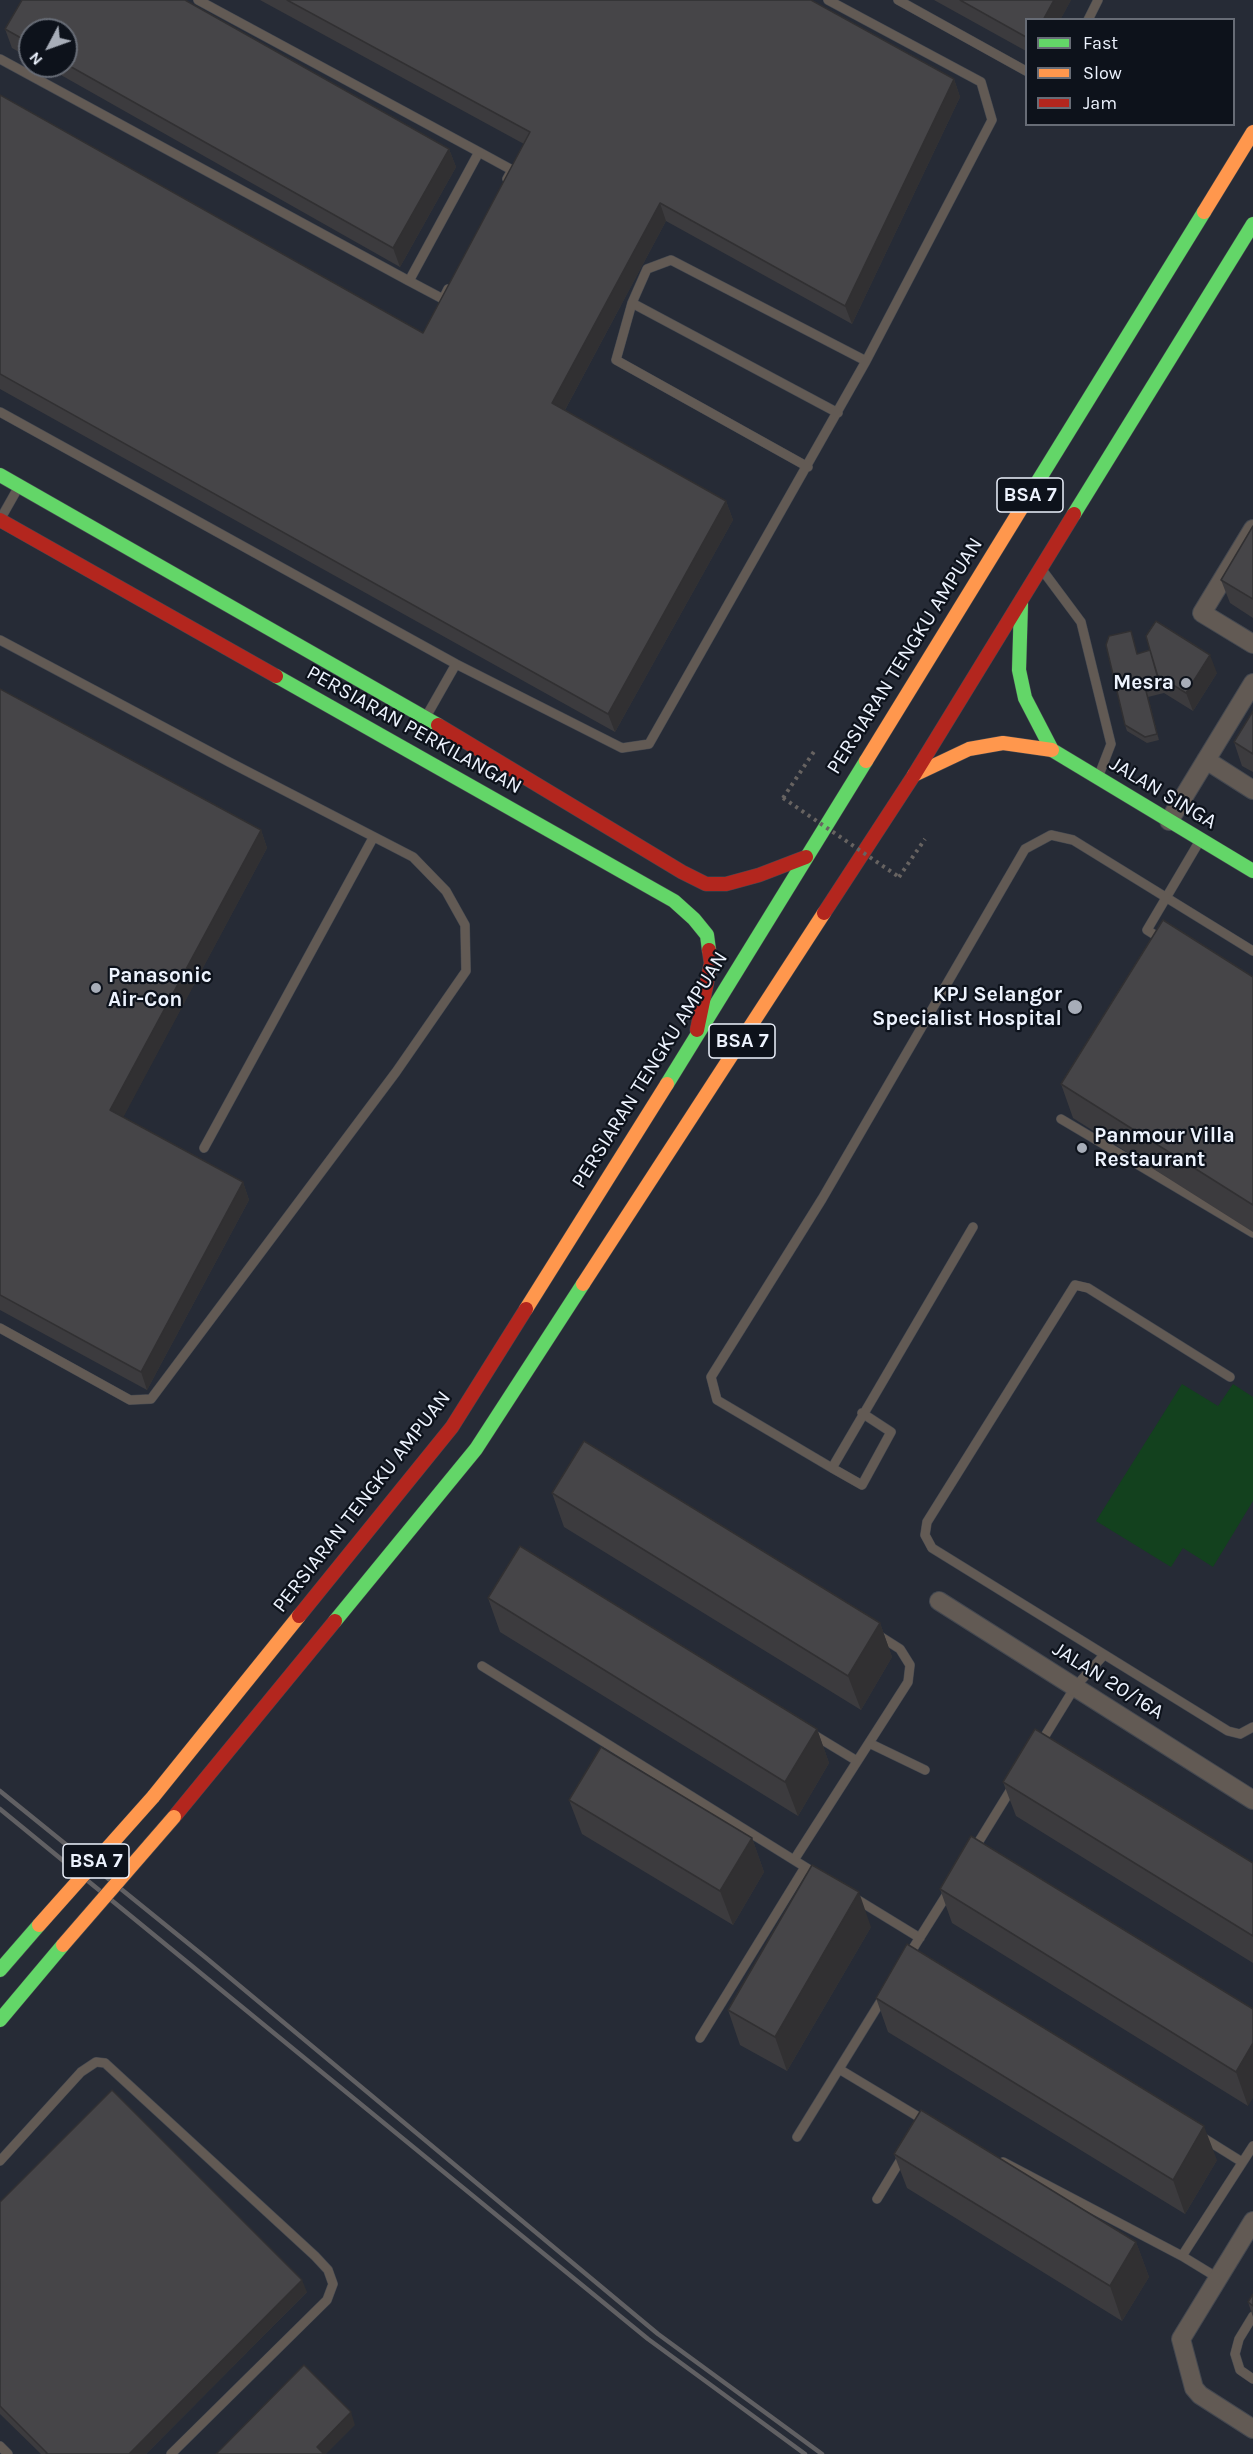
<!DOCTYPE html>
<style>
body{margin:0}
#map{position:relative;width:1253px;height:2454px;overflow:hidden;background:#262b36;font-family:Karla,sans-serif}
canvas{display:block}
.legend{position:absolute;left:1025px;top:18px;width:210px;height:108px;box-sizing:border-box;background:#0d121b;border:2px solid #676c76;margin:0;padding:8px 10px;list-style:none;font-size:18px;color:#edf3fe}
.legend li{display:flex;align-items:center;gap:12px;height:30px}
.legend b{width:30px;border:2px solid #676c76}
.north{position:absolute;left:18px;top:18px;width:60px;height:60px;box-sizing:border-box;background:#0d121b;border:2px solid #676c76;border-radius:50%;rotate:229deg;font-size:16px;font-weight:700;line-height:24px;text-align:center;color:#edf3fe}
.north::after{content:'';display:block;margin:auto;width:21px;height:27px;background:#a7adb8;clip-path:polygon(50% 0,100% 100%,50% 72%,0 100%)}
</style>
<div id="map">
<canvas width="1253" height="2454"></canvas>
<ul class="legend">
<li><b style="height:8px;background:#63d668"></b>Fast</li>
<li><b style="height:8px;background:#ff974d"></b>Slow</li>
<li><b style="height:8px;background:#b3261e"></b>Jam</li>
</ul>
<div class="north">N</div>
</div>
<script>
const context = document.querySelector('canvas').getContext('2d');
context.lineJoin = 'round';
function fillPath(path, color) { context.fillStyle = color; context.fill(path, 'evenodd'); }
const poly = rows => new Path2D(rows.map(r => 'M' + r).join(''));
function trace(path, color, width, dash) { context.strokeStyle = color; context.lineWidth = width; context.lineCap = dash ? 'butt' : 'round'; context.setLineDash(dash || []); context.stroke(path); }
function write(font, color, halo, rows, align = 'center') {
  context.font = font + ' Karla,sans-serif'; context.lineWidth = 4.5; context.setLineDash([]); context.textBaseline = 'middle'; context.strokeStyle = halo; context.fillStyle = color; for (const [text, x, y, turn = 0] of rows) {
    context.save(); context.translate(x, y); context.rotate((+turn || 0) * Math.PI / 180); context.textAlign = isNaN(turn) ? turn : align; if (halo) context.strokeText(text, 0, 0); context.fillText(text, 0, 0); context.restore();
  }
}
fillPath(poly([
 [1182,1384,1218,1406,1233,1384,1253,1397,1253,1501,1213,1567,1183,1548,1171,1567,1096,1521]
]), '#13411e');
const lane = poly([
 [898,0,1026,71],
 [1088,20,1098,0],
 [0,59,409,281,479,152,198,0],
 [479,152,512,170,507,179],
 [409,281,443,299,448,289],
 [632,303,838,413],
 [0,412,456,664,622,748,649,744,866,361,992,120,981,82,828,0],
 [808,467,616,360,632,303,647,269,671,260,866,361],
 [1,518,18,488],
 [1043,571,1081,622,1111,744,1099,775],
 [0,640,231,763,413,857,446,891,465,925,466,971,396,1072,151,1399,130,1400,0,1328],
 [427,715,456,664],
 [1163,940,1147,930,1199,842],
 [1061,1119,1253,1233],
 [204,1148,373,838],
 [973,1227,832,1468,717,1400,711,1377,822,1199,1025,849,1051,835,1073,840,1253,951],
 [1230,1377,1088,1288,1075,1285,927,1522,925,1535,932,1548,1228,1731,1240,1734,1253,1727],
 [832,1468,862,1485,891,1432,862,1413],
 [482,1666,818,1875],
 [811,1733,857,1761],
 [869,1743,925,1770],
 [1040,1744,1075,1687,1104,1655],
 [973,1851,1013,1786],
 [794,1860,908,1682,910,1665,900,1649,878,1635],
 [853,1897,920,1938],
 [907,1958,949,1891],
 [700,2038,805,1867],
 [839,2069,927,2122],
 [797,2137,884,1996],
 [1202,2137,1242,2162],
 [0,2161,81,2072,96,2062,105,2063,315,2256,328,2270,333,2284,327,2300,171,2454],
 [1003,2162,1182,2256,1253,2146],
 [877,2199,903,2156],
 [1182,2256,1218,2278],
 [1253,2316,1239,2339,1235,2354,1240,2370,1253,2379],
 [0,2446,8,2454]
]);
const street = poly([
 [1253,529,1202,613,1253,644],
 [1206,760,1253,790],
 [1169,821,1253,683],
 [939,1601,1253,1800],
 [1253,2221,1181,2339,1194,2388,1200,2395,1253,2429]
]);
const fast = poly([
 [0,475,438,725],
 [1027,499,1204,212],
 [1074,514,1253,224],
 [1021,604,1019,670,1025,698,1052,750],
 [276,676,674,901,694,919,707,935,709,950],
 [1052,750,1253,871],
 [667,1084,866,761],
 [335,1621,476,1449,583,1284],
 [0,1970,39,1925],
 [0,2020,63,1945]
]);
const slow = poly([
 [1204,212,1253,132],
 [866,761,1027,499],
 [914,775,969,749,1003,743,1052,750],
 [583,1284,824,913],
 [526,1309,667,1084],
 [153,1797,299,1616]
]);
const jam = poly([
 [0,520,276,676],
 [438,725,682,872,706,884,726,884,759,875,806,857],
 [824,913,914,775,1074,514],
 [697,1030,711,963,709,950],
 [299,1616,452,1427,526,1309],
 [174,1817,335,1621]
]);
trace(lane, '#444850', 10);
trace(street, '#444850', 20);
trace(fast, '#444850', 15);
trace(slow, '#444850', 15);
trace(jam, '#444850', 15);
trace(poly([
 [783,798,815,750],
 [899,877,925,839]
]), '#676361', 4, [3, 4.5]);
trace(lane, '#625a54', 9);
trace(street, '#625a54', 18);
trace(fast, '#63d668', 14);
trace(slow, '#ff974d', 14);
trace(jam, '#b3261e', 14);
trace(poly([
 [0,1791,205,1957,658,2334,822,2454],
 [0,1809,648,2339,805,2454]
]), '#616063', 4.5);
const slowBridge = poly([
 [39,1925,153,1797],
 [63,1945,174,1817]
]);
trace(slowBridge, '#444850', 15, []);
trace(poly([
 [783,798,899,877]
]), '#676361', 4, [3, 4.5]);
trace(slowBridge, '#ff974d', 14);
fillPath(poly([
 [22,0,185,0,449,149,456,167,400,267,45,66,66,66,66,30,30,30,30,58,12,48,5,29],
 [260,0,811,0,954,79,960,97,852,324,666,221,565,410,726,501,733,520,615,732,0,389,0,95,423,333,524,144],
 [934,0,1071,0,1060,20,1026,20,1026,51],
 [1253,526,1253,618,1230,603,1221,580],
 [1133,637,1137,654,1217,673,1193,711,1164,693,1148,697,1159,740,1147,743,1127,731,1125,725],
 [0,689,261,830,267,848,123,1117,243,1182,249,1200,147,1390,0,1310],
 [1253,711,1253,772,1242,766,1234,742],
 [1253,977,1253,1232,1073,1118,1061,1084],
 [552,1493,880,1623,892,1657,861,1710,564,1527],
 [488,1598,817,1729,829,1763,798,1816,500,1632],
 [1003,1782,1253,1863,1253,1963,1016,1816],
 [569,1800,752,1838,764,1872,733,1925,582,1834],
 [940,1889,1253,2009,1248,2106,952,1923],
 [871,1927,787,2071,740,2045,728,2010],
 [876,1998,1217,2160,1185,2214,888,2032],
 [894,2154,1136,2242,1149,2277,1122,2321,907,2188],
 [0,2202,307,2292,146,2454,41,2454,0,2414],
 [1253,2294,1253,2317,1248,2302]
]), '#3c3b3e');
fillPath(poly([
 [1054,0,1071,0,1060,20,1043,20],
 [954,79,960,97,852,324,845,306],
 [449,149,456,167,400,267,393,248],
 [660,203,666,221,559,421,552,403],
 [726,501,733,520,615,732,608,714],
 [1210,655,1217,673,1193,711,1186,693],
 [1146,691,1148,697,1159,740,1157,734],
 [261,830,267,848,117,1129,110,1110],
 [243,1182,249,1200,147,1390,141,1372],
 [880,1623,892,1657,861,1710,848,1676],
 [817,1729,829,1763,798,1816,785,1782],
 [752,1838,764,1872,733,1925,720,1891],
 [859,1892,871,1927,787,2071,775,2037],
 [1253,2043,1253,2098,1248,2106,1236,2072],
 [1204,2126,1217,2160,1185,2214,1173,2180],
 [1136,2242,1149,2277,1122,2321,1110,2286],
 [302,2280,307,2292,146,2454,129,2454],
 [351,2412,355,2425,326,2454,319,2454,317,2447]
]), '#313032');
const building = poly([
 [22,0,185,0,449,149,393,248,66,64,66,30,30,30,30,43,5,29,22,0],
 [287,0,811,0,954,79,845,306,660,203,552,403,726,501,608,714,0,374,0,95,423,333,530,132,287,0],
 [960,0,1054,0,1043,20,1026,20,1026,37,960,0],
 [1253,526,1253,599,1221,580,1253,526],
 [1156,621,1210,655,1186,693,1157,675,1146,636,1156,621],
 [1131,631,1137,654,1150,650,1161,687,1146,691,1157,734,1145,737,1125,725,1106,645,1109,636,1131,631],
 [0,689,261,830,110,1110,243,1182,141,1372,0,1295,0,689],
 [1253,711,1253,754,1234,742,1253,711],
 [1163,920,1253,977,1253,1205,1061,1084,1163,920],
 [584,1441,880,1623,848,1676,552,1493,584,1441],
 [520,1546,817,1729,785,1782,488,1598,520,1546],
 [1035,1729,1253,1863,1253,1936,1003,1782,1035,1729],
 [601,1747,752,1838,720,1891,569,1800,601,1747],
 [971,1836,1253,2009,1253,2043,1236,2072,940,1889,971,1836],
 [812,1865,859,1892,775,2037,728,2010,812,1865],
 [907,1944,1204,2126,1173,2180,876,1998,907,1944],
 [112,2090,302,2280,129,2454,46,2454,47,2453,0,2406,0,2202,112,2090],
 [921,2110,1136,2242,1110,2286,894,2154,921,2110],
 [1253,2294,1253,2306,1248,2302,1253,2294],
 [304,2365,351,2412,317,2447,324,2454,216,2454,304,2365]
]);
fillPath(building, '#464548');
trace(building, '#313032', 1.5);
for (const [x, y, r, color] of [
 [1186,683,6,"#a7adb8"],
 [96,988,6,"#a7adb8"],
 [1075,1007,8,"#a7adb8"],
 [1082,1148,6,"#a7adb8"]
]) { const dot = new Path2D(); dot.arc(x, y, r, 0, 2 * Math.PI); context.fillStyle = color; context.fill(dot); trace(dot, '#0d121b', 2); }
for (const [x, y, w] of [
 [1030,495,66],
 [742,1041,66],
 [96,1861,66]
]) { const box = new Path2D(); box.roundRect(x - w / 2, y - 17, w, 34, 4.5); context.fillStyle = '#0d121b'; context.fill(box); trace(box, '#edf3fe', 1.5); }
write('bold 20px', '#edf3fe', null, [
 ["BSA 7",1030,495],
 ["BSA 7",742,1041],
 ["BSA 7",96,1861]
]);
write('21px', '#edf3fe', '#0d121b', [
 ["PERSIARAN TENGKU AMPUAN",905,656,-58],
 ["PERSIARAN PERKILANGAN",414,730,29],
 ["JALAN SINGA",1163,793,31],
 ["PERSIARAN TENGKU AMPUAN",650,1070,-58],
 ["PERSIARAN TENGKU AMPUAN",362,1502,-52],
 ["JALAN 20/16A",1108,1681,32]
]);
write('bold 21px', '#edf3fe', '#0d121b', [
 ["Mesra",1174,683],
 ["Panasonic",108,976,"left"],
 ["Air-Con",108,1000,"left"],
 ["KPJ Selangor",1062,995],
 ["Specialist Hospital",1062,1019],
 ["Panmour Villa",1094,1136,"left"],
 ["Restaurant",1094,1160,"left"]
], 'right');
</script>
